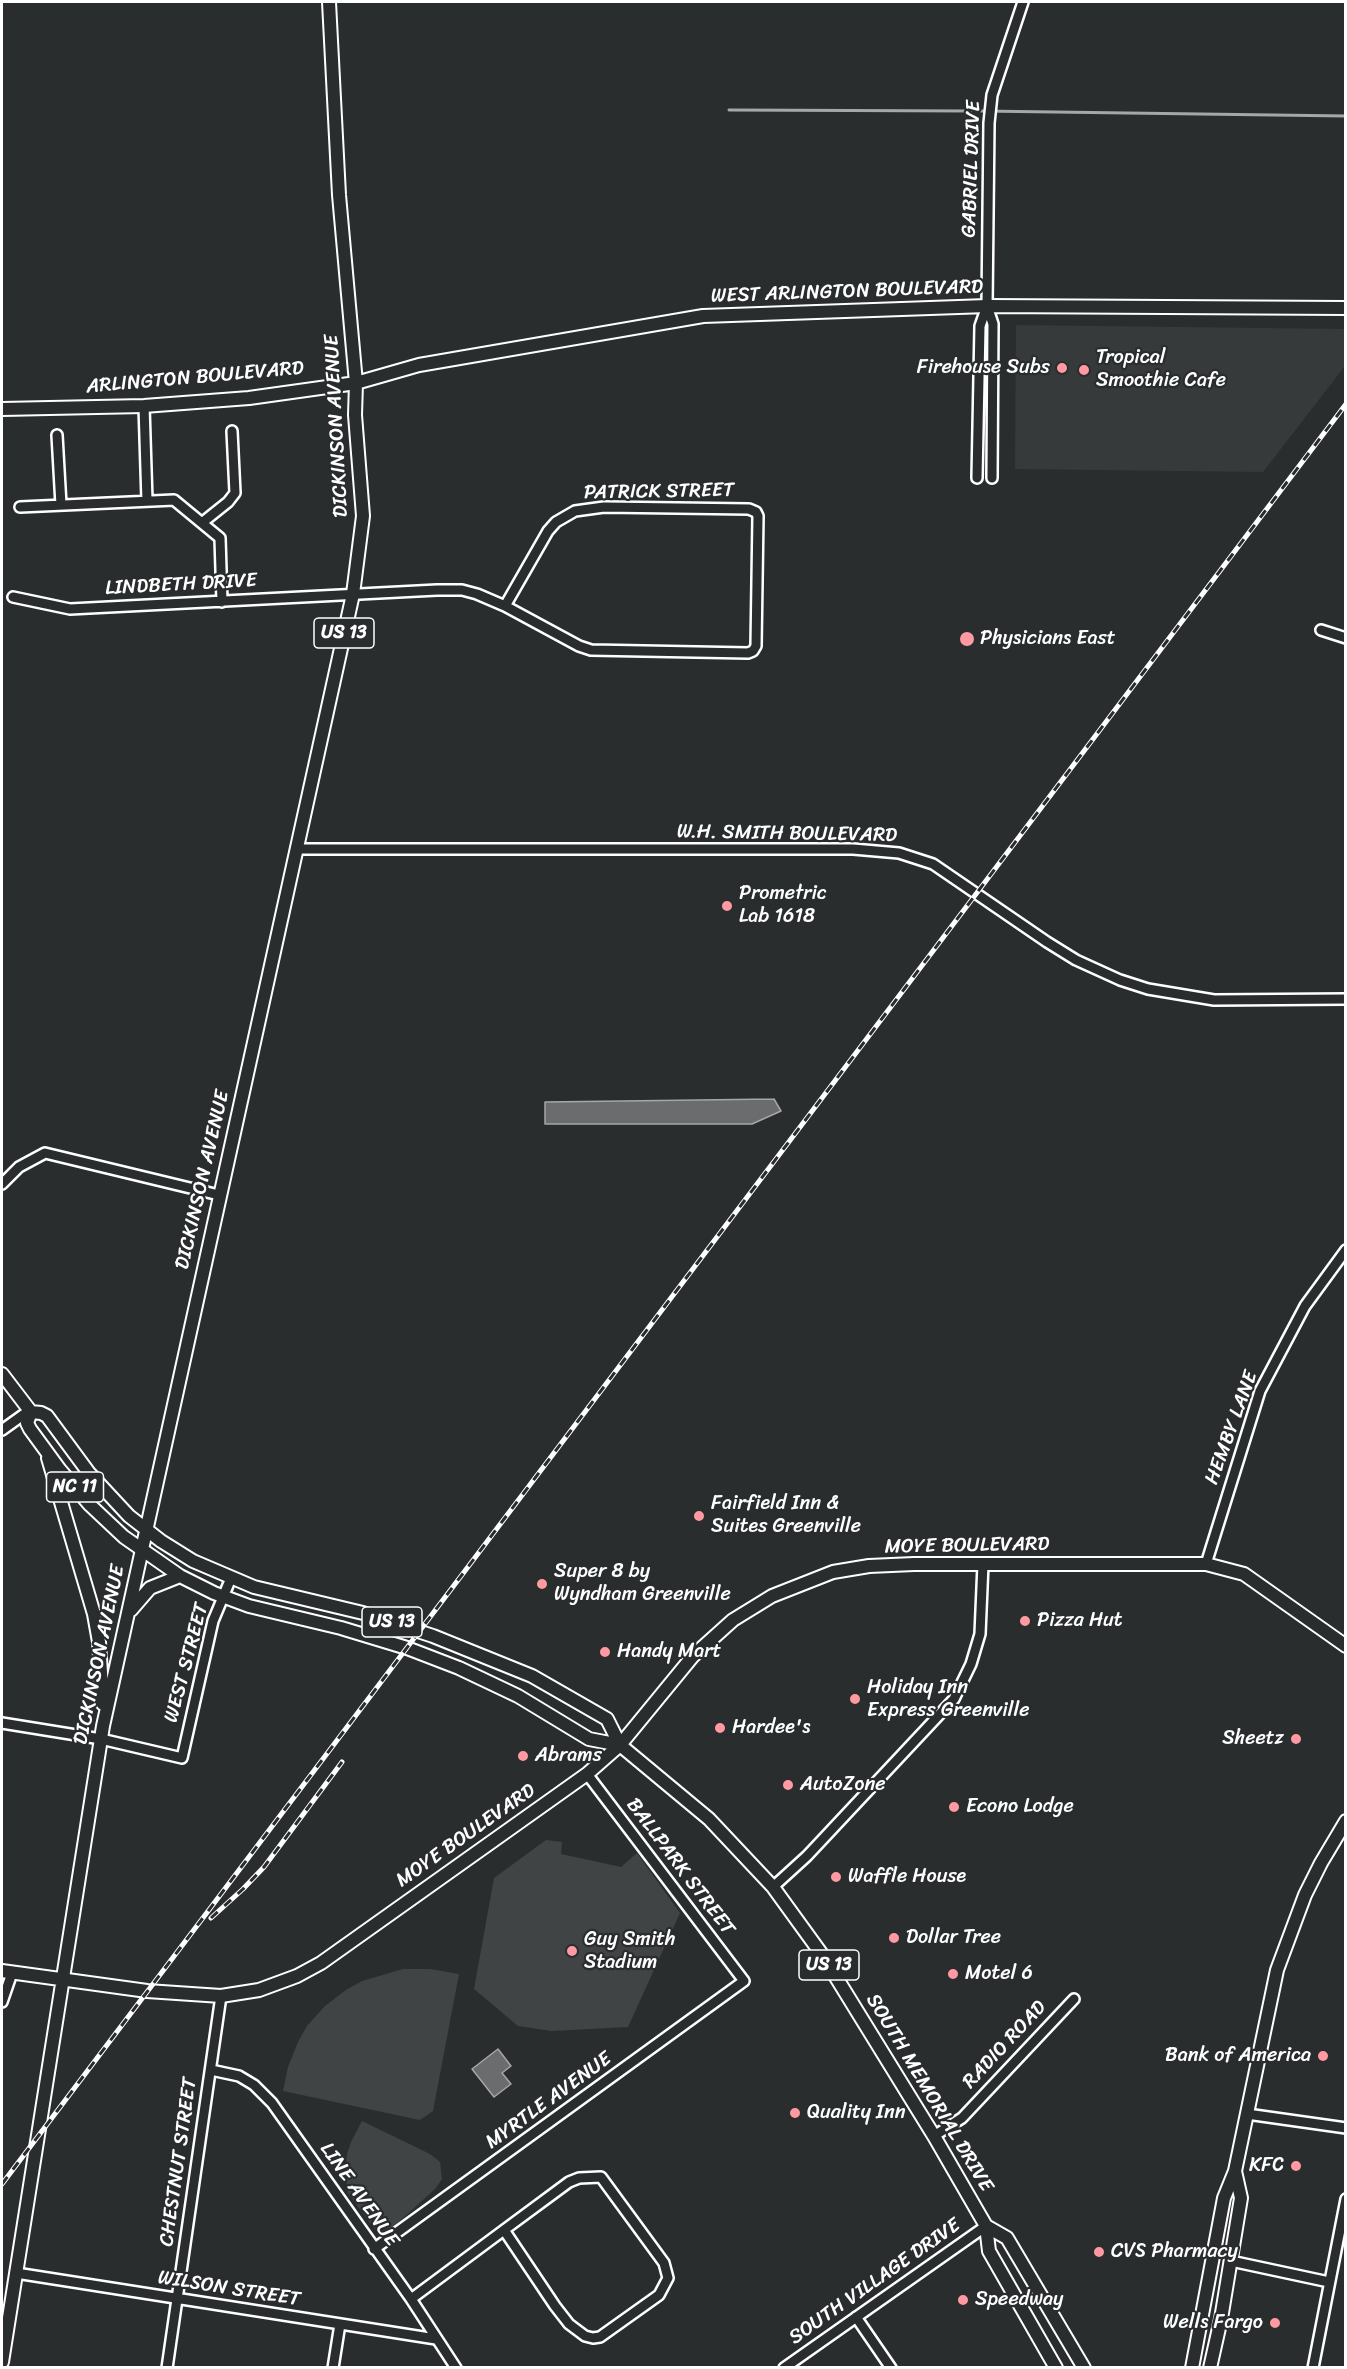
<!DOCTYPE html>
<style>
body{margin:0}
#map{position:relative;width:1347px;height:2369px;overflow:hidden;background:#2a2d2e;font-family:Sriracha,sans-serif}
canvas{display:block}
.frame{position:absolute;inset:0;border:3px solid #fff;pointer-events:none}
</style>
<div id="map">
<canvas width="1347" height="2369"></canvas>
<div class="frame"></div>
</div>
<script>
const context = document.querySelector('canvas').getContext('2d');
context.lineJoin = 'round';
function fillPath(path, color) { context.fillStyle = color; context.fill(path, 'evenodd'); }
const poly = rows => new Path2D(rows.map(r => 'M' + r).join(''));
function trace(path, color, width, dash) { context.strokeStyle = color; context.lineWidth = width; context.lineCap = dash ? 'butt' : 'round'; context.setLineDash(dash || []); context.stroke(path); }
function write(font, color, halo, rows, align = 'center') {
  context.font = font + ' Sriracha,sans-serif'; context.lineWidth = 4.5; context.setLineDash([]); context.textBaseline = 'middle'; context.strokeStyle = halo; context.fillStyle = color; for (const [text, x, y, turn = 0] of rows) {
    context.save(); context.translate(x, y); context.rotate((+turn || 0) * Math.PI / 180); context.textAlign = isNaN(turn) ? turn : align; if (halo) context.strokeText(text, 0, 0); context.fillText(text, 0, 0); context.restore();
  }
}
fillPath(poly([
 [1016,325,1345,329,1345,366,1263,472,1015,469]
]), '#373a3b');
fillPath(poly([
 [546,1840,562,1842,561,1854,621,1867,637,1853,680,1913,628,2027,551,2031,518,2026,474,1989,494,1878],
 [403,1969,430,1969,459,1974,433,2111,420,2120,283,2091,288,2067,298,2042,307,2026,325,2006,346,1990,362,1981],
 [362,2121,430,2154,440,2162,442,2179,435,2189,381,2238,348,2193,347,2187,345,2174,347,2154,351,2142]
]), '#414445');
const water = poly([
 [774,1099,781,1111,752,1124,545,1124,545,1102,774,1099],
 [498,2049,511,2066,502,2073,511,2084,494,2097,472,2069,498,2049]
]);
fillPath(water, '#6a6c6d');
trace(water, '#a6a7a7', 1.5);
trace(poly([
 [729,110,971,111],
 [981,111,1346,116]
]), '#a6a7a7', 3);
const minor = poly([
 [987,306,993,324,992,478],
 [144,406,147,501],
 [57,435,61,505],
 [977,478,980,326,987,306,989,123,992,95,1023,2],
 [20,507,174,500,220,538,222,602],
 [203,522,228,502,235,493,232,431],
 [13,597,70,609,437,590,462,590,477,594,505,606,579,646,591,650,748,653,753,651,756,646,758,516,756,512,749,509,604,507,575,511,556,522,548,531,505,606],
 [1321,630,1346,638],
 [298,849,853,849,899,853,933,864,1047,942,1076,960,1120,980,1148,989,1214,1000,1346,999],
 [2,1184,19,1167,45,1153,219,1195],
 [2,1430,30,1410],
 [1206,1564,1260,1391,1305,1306,1346,1250],
 [2,1723,101,1739,182,1758,213,1621,231,1578],
 [773,1887,807,1856,954,1699,971,1664,980,1634,983,1564],
 [2,2002,12,1973],
 [211,2070,239,2076,254,2085,272,2103,411,2299,456,2368],
 [1247,2114,1346,2128],
 [934,2136,962,2118,1074,1999],
 [374,2249,744,1981,587,1774],
 [1231,2261,1329,2282],
 [16,2273,436,2339],
 [411,2299,504,2230,569,2182,579,2178,601,2177,664,2263,668,2278,659,2295,600,2337,593,2338,585,2336,569,2324,555,2306,504,2230],
 [856,2317,891,2368],
 [167,2368,221,1996],
 [333,2368,340,2324],
 [784,2368,986,2226],
 [1313,2368,1346,2199]
]);
const major = poly([
 [2,409,144,406,249,398,356,383,419,365,703,316,987,306,1346,308],
 [2,1374,31,1412],
 [31,1412,41,1413,47,1416,89,1473,129,1516,161,1541,193,1561,254,1587,363,1613,433,1636,532,1676,607,1719,620,1745,709,1819,773,1887,823,1956,934,2136,986,2226,989,2251,1056,2368],
 [31,1412,27,1423,30,1429,60,1470,90,1505,124,1537,180,1576,214,1593,249,1606,341,1628,407,1648,459,1668,518,1696,589,1739,620,1745],
 [48,1458,94,1614,99,1642,103,1704],
 [131,1610,150,1588,180,1576],
 [2,1971,147,1991,221,1996,259,1990,297,1976,321,1963,587,1774,620,1745,693,1656,733,1620,772,1596,833,1572,869,1566,914,1564,1206,1564,1244,1574,1346,1646],
 [986,2226,1007,2238,1084,2368],
 [2,2362,103,1726,353,594,363,516,355,415,356,383,339,195,329,2],
 [1192,2368,1224,2198,1235,2171,1277,1970,1305,1895,1321,1863,1346,1821],
 [1210,2368,1221,2319,1241,2198,1235,2171]
]);
trace(minor, '#fff', 14);
trace(major, '#fff', 16);
trace(minor, '#2a2d2e', 9);
trace(major, '#2a2d2e', 12);
const rail = poly([
 [211,1918,243,1889,264,1867,342,1762],
 [2,2184,1346,404]
]);
trace(rail, '#fff', 5);
trace(rail, '#2a2d2e', 3, [9]);
for (const [x, y, r, color] of [
 [1062,368,6,"#ff9aa2"],
 [1084,370,6,"#ff9aa2"],
 [967,639,8,"#ff9aa2"],
 [727,906,6,"#ff9aa2"],
 [699,1516,6,"#ff9aa2"],
 [542,1584,6,"#ff9aa2"],
 [1025,1621,6,"#ff9aa2"],
 [605,1652,6,"#ff9aa2"],
 [855,1699,6,"#ff9aa2"],
 [720,1728,6,"#ff9aa2"],
 [1296,1739,6,"#ff9aa2"],
 [523,1756,6,"#ff9aa2"],
 [788,1785,6,"#ff9aa2"],
 [954,1807,6,"#ff9aa2"],
 [836,1877,6,"#ff9aa2"],
 [894,1938,6,"#ff9aa2"],
 [572,1951,6,"#ff9aa2"],
 [953,1974,6,"#ff9aa2"],
 [1323,2056,6,"#ff9aa2"],
 [795,2113,6,"#ff9aa2"],
 [1296,2166,6,"#ff9aa2"],
 [1099,2252,6,"#ff9aa2"],
 [963,2300,6,"#ff9aa2"],
 [1275,2323,6,"#ff9aa2"]
]) { const dot = new Path2D(); dot.arc(x, y, r, 0, 2 * Math.PI); context.fillStyle = color; context.fill(dot); trace(dot, '#2a2d2e', 2); }
for (const [x, y, w] of [
 [344,633,60],
 [75,1487,57],
 [392,1622,60],
 [829,1965,60]
]) { const box = new Path2D(); box.roundRect(x - w / 2, y - 15, w, 30, 4.5); context.fillStyle = '#2a2d2e'; context.fill(box); trace(box, '#fff', 1.5); }
write('bold 18px', '#fff', null, [
 ["US 13",344,633],
 ["NC 11",75,1487],
 ["US 13",392,1622],
 ["US 13",829,1965]
]);
write('20px', '#fff', '#2a2d2e', [
 ["GABRIEL DRIVE",972,169,-88],
 ["WEST ARLINGTON BOULEVARD",847,292,-2],
 ["ARLINGTON BOULEVARD",195,378,-5],
 ["DICKINSON AVENUE",337,426,-93],
 ["PATRICK STREET",659,492,-1],
 ["LINDBETH DRIVE",181,585,-3],
 ["W.H. SMITH BOULEVARD",787,834,1],
 ["DICKINSON AVENUE",203,1180,-77],
 ["HEMBY LANE",1232,1428,-70],
 ["MOYE BOULEVARD",967,1546,-1],
 ["DICKINSON AVENUE",100,1655,-78],
 ["WEST STREET",187,1663,-75],
 ["MOYE BOULEVARD",466,1836,-35],
 ["BALLPARK STREET",680,1867,53],
 ["RADIO ROAD",1005,2045,-47],
 ["SOUTH MEMORIAL DRIVE",929,2093,59],
 ["MYRTLE AVENUE",549,2101,-36],
 ["CHESTNUT STREET",179,2162,-82],
 ["LINE AVENUE",359,2195,55],
 ["SOUTH VILLAGE DRIVE",875,2282,-35],
 ["WILSON STREET",229,2289,9]
]);
write('20px', '#fff', '#2a2d2e', [
 ["Tropical",1096,358],
 ["Smoothie Cafe",1096,381],
 ["Firehouse Subs",1050,368,"right"],
 ["Physicians East",980,639],
 ["Prometric",739,894],
 ["Lab 1618",739,917],
 ["Fairfield Inn &",711,1504],
 ["Suites Greenville",711,1527],
 ["Super 8 by",554,1572],
 ["Wyndham Greenville",554,1595],
 ["Pizza Hut",1037,1621],
 ["Handy Mart",617,1652],
 ["Holiday Inn",867,1688],
 ["Express Greenville",867,1711],
 ["Hardee's",732,1728],
 ["Sheetz",1284,1739,"right"],
 ["Abrams",535,1756],
 ["AutoZone",800,1785],
 ["Econo Lodge",966,1807],
 ["Waffle House",848,1877],
 ["Dollar Tree",906,1938],
 ["Guy Smith",584,1940],
 ["Stadium",584,1963],
 ["Motel 6",965,1974],
 ["Bank of America",1311,2056,"right"],
 ["Quality Inn",807,2113],
 ["KFC",1284,2166,"right"],
 ["CVS Pharmacy",1111,2252],
 ["Speedway",975,2300],
 ["Wells Fargo",1263,2323,"right"]
], 'left');
</script>
